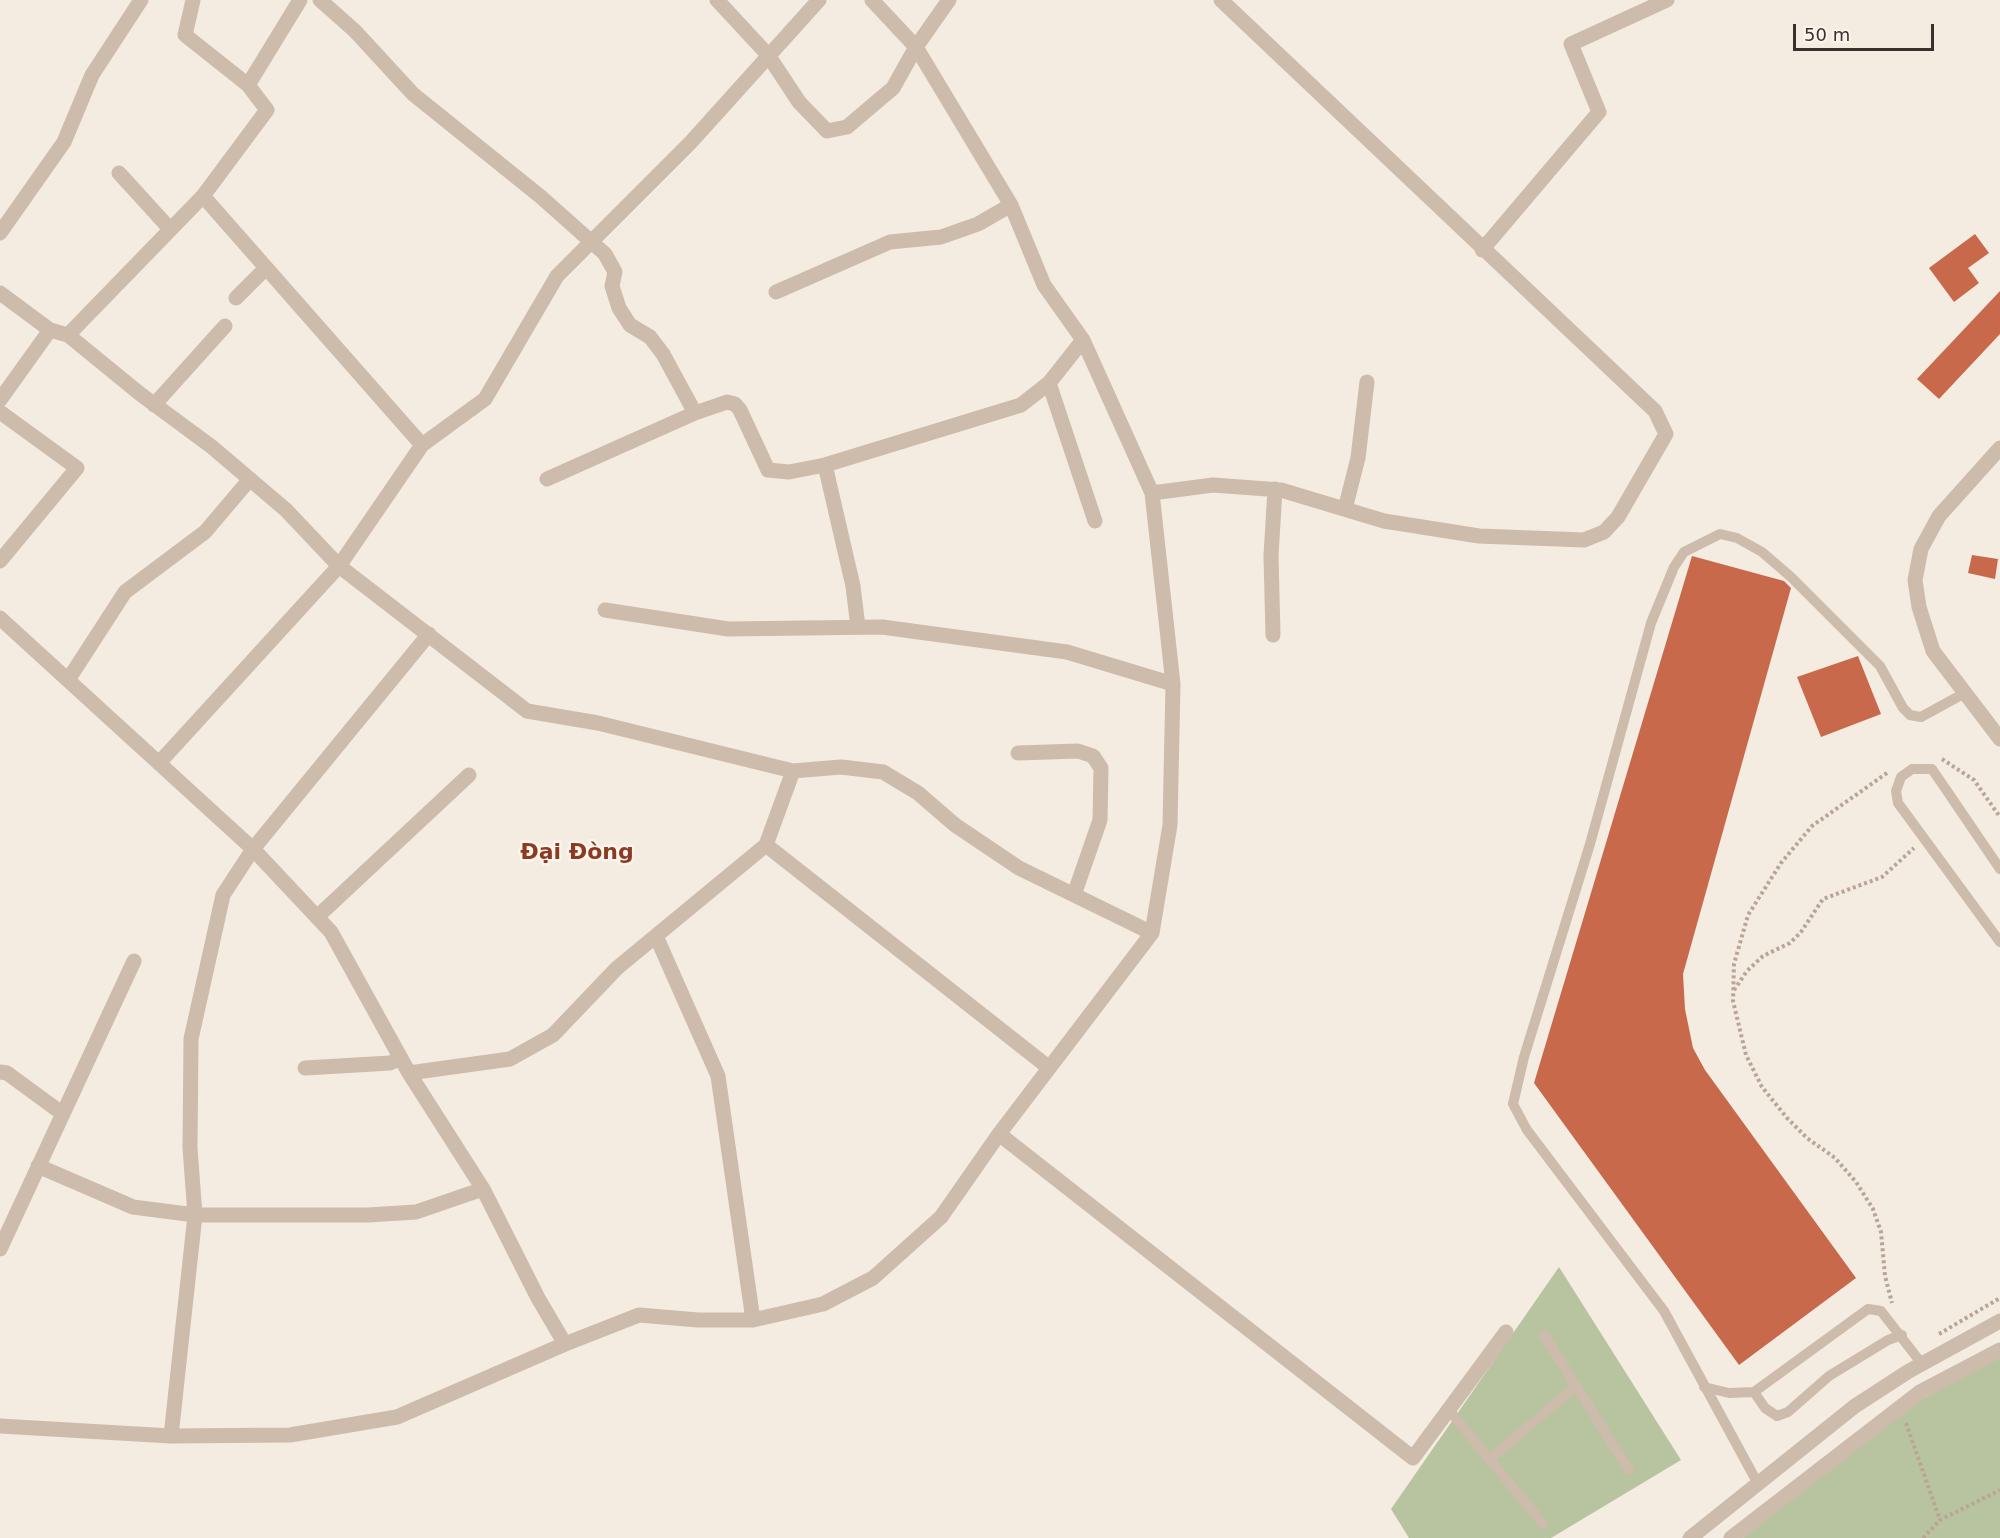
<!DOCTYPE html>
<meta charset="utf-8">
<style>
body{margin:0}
#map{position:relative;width:2000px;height:1538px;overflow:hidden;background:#f4ebe1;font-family:"DejaVu Sans",sans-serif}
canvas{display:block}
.scale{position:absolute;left:1793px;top:24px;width:141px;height:27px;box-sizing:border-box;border:3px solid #3b302b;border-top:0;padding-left:8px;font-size:18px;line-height:21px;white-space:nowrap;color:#3b302b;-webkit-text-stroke:4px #fbf5ee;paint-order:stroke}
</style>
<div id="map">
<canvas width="2000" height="1538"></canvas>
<div class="scale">50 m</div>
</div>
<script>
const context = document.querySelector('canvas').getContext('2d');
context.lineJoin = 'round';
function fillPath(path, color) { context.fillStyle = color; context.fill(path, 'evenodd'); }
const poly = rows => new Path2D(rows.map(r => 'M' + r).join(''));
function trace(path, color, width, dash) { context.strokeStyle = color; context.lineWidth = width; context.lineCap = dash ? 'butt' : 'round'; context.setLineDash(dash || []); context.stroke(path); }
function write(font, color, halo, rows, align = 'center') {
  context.font = font + ' "DejaVu Sans",sans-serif'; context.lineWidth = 5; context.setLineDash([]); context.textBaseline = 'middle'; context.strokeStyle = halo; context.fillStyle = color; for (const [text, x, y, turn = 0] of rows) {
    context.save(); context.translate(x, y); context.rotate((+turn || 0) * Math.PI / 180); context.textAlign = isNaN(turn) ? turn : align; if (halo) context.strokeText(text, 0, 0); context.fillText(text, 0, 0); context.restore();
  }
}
fillPath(poly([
 [1559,1267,1681,1460,1551,1538,1409,1538,1391,1509],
 [2000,1357,2000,1538,1743,1538,1906,1408]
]), '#b8c4a0');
fillPath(poly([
 [1975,234,1989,253,1968,268,1979,283,1954,302,1929,268],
 [2000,291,2000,334,1939,399,1917,379],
 [1972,555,1998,559,1995,579,1968,573],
 [1692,556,1784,581,1791,588,1683,974,1685,1009,1693,1048,1705,1070,1856,1278,1739,1365,1534,1083],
 [1858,656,1881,714,1821,737,1797,677]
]), '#c8694b');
trace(poly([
 [1942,759,1974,780,2000,817],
 [1887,773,1812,826,1781,863,1748,915,1734,964,1733,1001,1746,1055,1762,1087,1787,1118,1807,1138,1835,1158,1856,1182,1873,1209,1881,1232,1885,1276,1892,1303],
 [1734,990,1747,971,1763,956,1790,943,1801,932,1823,899,1882,877,1914,848],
 [1939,1334,2000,1298],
 [1906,1423,1940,1520],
 [1923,1538,1940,1520,2000,1490]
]), '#b9a596', 4, [3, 3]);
trace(poly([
 [2000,869,1932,769,1912,769,1901,777,1896,791,1898,803,2000,942],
 [1544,1335,1629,1470],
 [1704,1387,1729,1393,1754,1392,1868,1309,1881,1311,1922,1364],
 [1754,1392,1765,1408,1777,1416,1788,1412,1829,1376,1888,1340,1902,1335],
 [1449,1410,1543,1524],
 [1490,1459,1576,1386],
 [1757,1482,1664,1311,1527,1130,1513,1104,1524,1057,1590,844,1651,623,1674,567,1684,552,1720,534,1737,538,1762,552,1791,577,1880,666,1903,708,1910,715,1921,717,1963,694]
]), '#cdbbac', 10);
trace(poly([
 [193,0,185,35,248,85,267,110,203,196],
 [320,0,355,31,413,94,541,197,605,254,615,272,612,286,619,308,630,325,650,337,663,354,695,413],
 [717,0,768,55,799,102,827,131,847,127,893,88,916,47,949,0],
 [248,85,300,0],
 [119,173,170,229],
 [0,233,64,142,92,75,141,0],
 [1482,250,1599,112,1571,44,1667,0],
 [776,292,890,242,941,237,978,224,1011,205],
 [0,293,50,330,68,335,139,393,212,447,286,510,339,566,527,711,598,723,793,771,841,767,883,772,918,793,955,825,1019,868,1152,933],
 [236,298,265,269],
 [68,335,203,196,422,445],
 [1049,383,1095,521],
 [0,400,50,330],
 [154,405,225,326],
 [0,412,77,468,0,561],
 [2000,448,1939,516,1921,549,1915,580,1919,607,1933,651,2000,739],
 [825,465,853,586,858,627],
 [547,479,695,413,727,402,735,404,740,410,768,470,789,472,825,465,1021,405,1049,383,1083,340],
 [1152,493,1213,485,1281,490,1384,521,1479,536,1584,540,1604,532,1618,517,1666,434,1655,411,1221,0],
 [1345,509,1358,458,1367,382],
 [605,610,728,629,882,627,1067,652,1173,684],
 [0,618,253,849,331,932,409,1073,483,1189,538,1298,565,1344],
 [1273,635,1271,556,1275,489],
 [68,680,125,592,205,532,250,479],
 [1018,753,1078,751,1093,756,1101,768,1100,820,1074,895],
 [159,763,339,566,422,445,485,399,557,276,691,142,819,0],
 [766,845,1048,1067],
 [317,917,469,775],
 [656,936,718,1076,753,1320],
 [305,1068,390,1063,401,1058],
 [0,1072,7,1073,63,1114],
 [409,1073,510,1059,553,1035,617,968,766,845,793,771],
 [999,1134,1413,1458,1506,1332],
 [38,1166,133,1207,195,1215,368,1215,416,1212,483,1189],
 [0,1249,134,961],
 [0,1426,171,1436,290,1435,397,1417,565,1344,639,1315,698,1320,753,1320,823,1304,873,1278,941,1217,999,1134,1152,933,1170,825,1173,684,1152,493,1083,340,1044,285,1011,205,916,47,872,0],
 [171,1436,195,1215,190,1148,191,1039,223,895,253,849,429,634],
 [1690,1538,1855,1406,1909,1371,2000,1321],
 [1731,1538,1920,1392,2000,1350]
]), '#cdbbac', 15);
write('bold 22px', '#8c3b22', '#fbf5ee', [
 ["Đại Đòng",577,853]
]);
</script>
